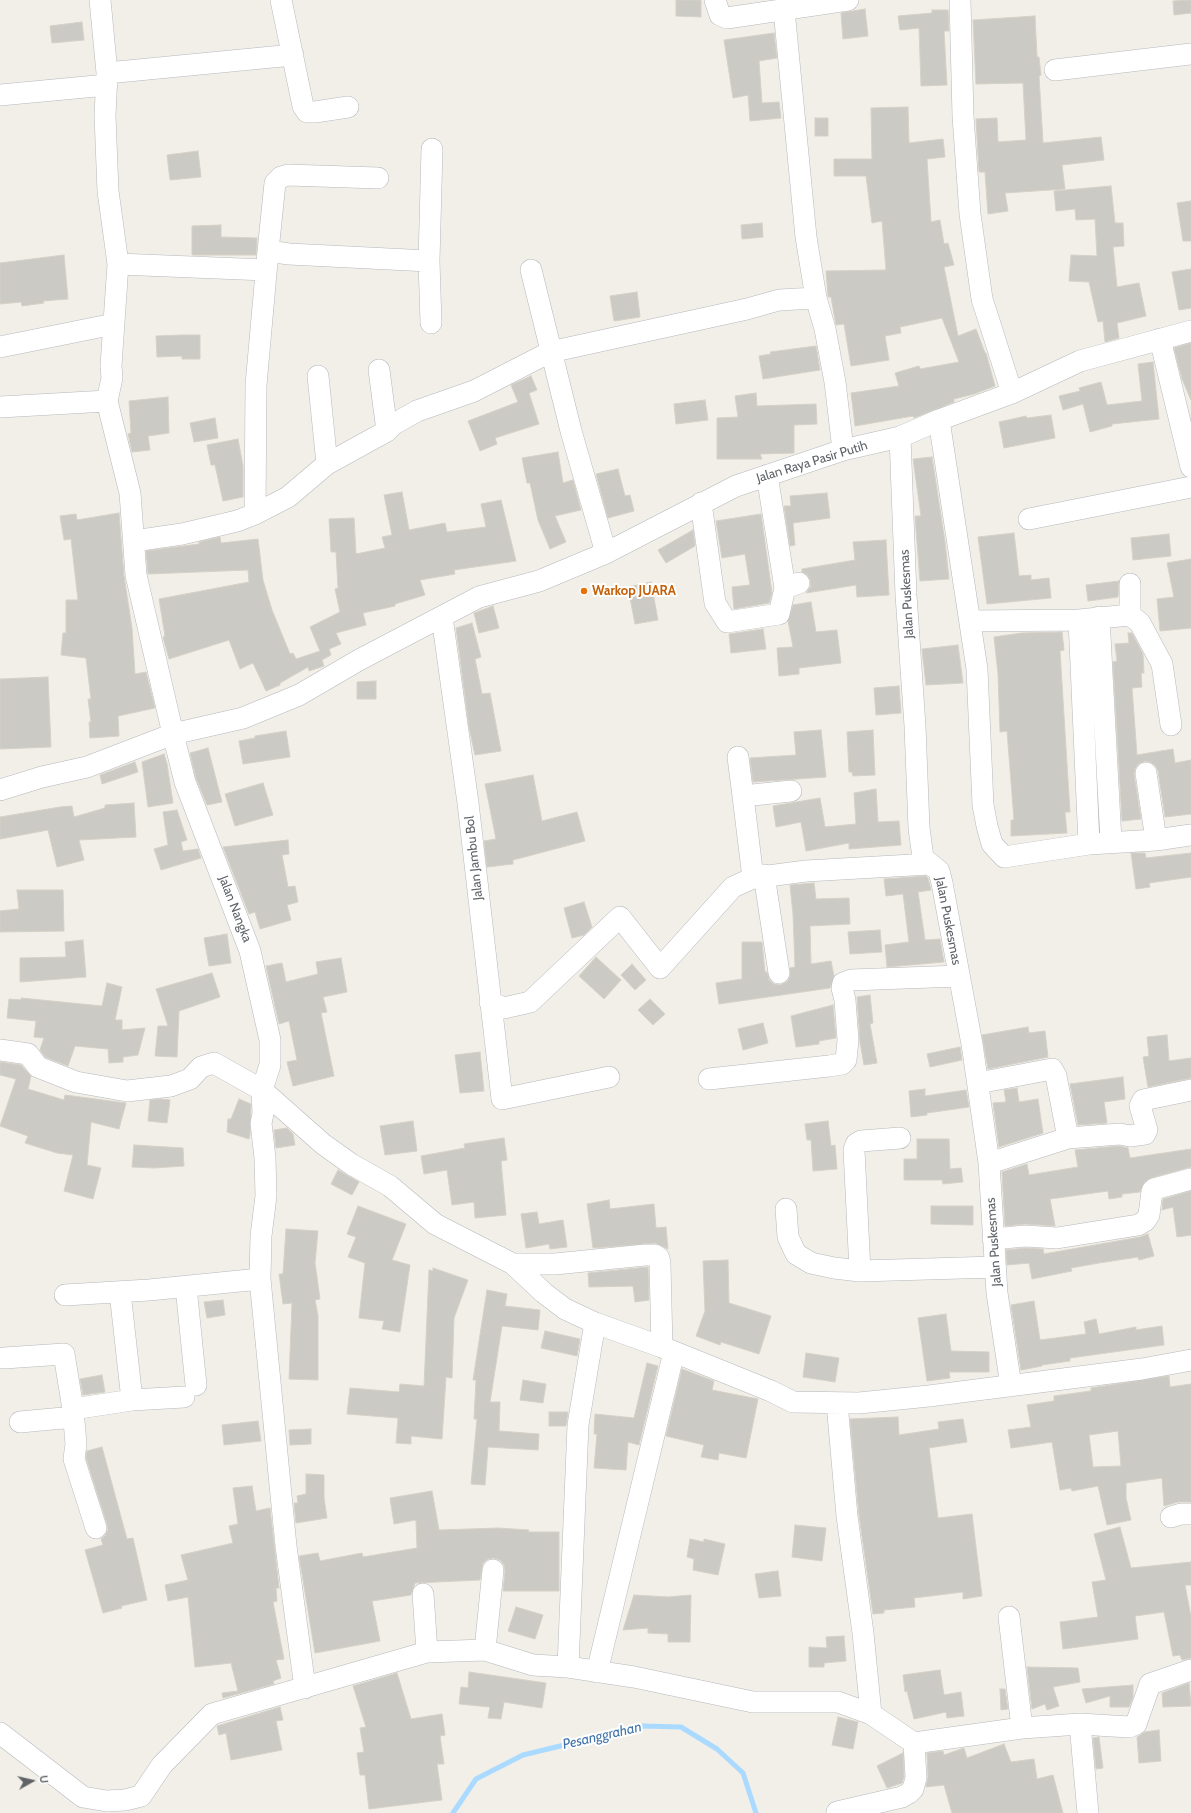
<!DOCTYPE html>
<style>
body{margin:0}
#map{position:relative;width:1191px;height:1813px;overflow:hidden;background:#f1efe8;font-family:Cabin,sans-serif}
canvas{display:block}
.north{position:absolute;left:12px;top:1761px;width:40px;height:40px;-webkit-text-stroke:3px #fff;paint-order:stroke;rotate:82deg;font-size:11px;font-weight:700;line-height:16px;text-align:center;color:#5f6368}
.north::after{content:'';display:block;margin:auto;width:14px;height:18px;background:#5f6368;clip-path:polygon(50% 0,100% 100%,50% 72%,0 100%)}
</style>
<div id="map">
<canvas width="1191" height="1813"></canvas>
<div class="north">U</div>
</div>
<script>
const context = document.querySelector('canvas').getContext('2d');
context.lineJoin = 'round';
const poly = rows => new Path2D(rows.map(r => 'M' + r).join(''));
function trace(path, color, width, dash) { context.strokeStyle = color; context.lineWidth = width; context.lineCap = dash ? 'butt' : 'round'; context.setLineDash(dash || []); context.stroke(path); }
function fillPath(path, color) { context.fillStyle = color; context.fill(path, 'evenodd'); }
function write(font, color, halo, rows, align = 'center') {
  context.font = font + ' Cabin,sans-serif'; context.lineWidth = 4; context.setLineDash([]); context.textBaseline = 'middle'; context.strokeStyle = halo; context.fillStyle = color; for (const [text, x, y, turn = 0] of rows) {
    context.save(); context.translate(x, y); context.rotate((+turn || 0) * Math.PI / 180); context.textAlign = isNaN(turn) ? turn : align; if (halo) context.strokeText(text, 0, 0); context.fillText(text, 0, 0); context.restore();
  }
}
trace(poly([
 [453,1813,476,1779,523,1755,643,1726,681,1727,717,1749,743,1773,756,1813]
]), '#aadaff', 5);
const building = poly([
 [676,0,701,0,701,17,676,16,676,0],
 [1191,0,1191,13,1174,15,1173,1,1191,0],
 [865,9,868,36,843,39,841,13,865,9],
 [932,10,948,10,949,31,944,31,947,85,921,86,919,28,900,30,898,16,932,13,932,10],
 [1035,16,1037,57,1039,57,1041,75,1039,76,1043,143,1101,137,1104,160,1062,165,1065,189,1005,193,1008,211,988,214,985,172,979,172,976,119,997,118,998,142,1026,140,1023,83,976,84,973,20,1035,16],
 [82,22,84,40,52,43,50,26,82,22],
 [774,33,777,58,759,61,762,103,779,102,781,118,750,121,748,95,733,98,724,40,774,33],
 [908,107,909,143,943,139,945,157,927,159,931,222,940,220,944,244,948,243,954,265,944,267,958,336,976,329,985,353,986,353,995,386,974,394,954,399,954,402,914,418,913,416,855,426,851,393,899,386,895,373,919,366,920,369,959,362,942,318,900,327,901,333,885,336,889,360,851,366,844,324,836,325,831,297,828,297,828,295,826,271,886,270,882,221,872,223,866,176,834,176,834,159,872,159,871,108,908,107],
 [815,118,828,118,828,136,815,136,815,118],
 [198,151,201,177,170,180,167,155,198,151],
 [1111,186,1115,223,1123,223,1124,246,1113,247,1117,287,1139,283,1146,316,1117,323,1119,338,1105,342,1103,321,1098,322,1089,282,1069,281,1071,255,1097,256,1095,219,1076,220,1075,209,1056,211,1054,191,1111,186],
 [1191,201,1191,241,1183,241,1177,203,1191,201],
 [762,223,763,237,742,239,741,225,762,223],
 [221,225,221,237,257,238,256,255,192,255,192,226,221,225],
 [64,255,68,299,43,301,44,303,22,306,21,302,0,304,0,263,64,255],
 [1191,269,1191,308,1179,310,1172,272,1191,269],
 [637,292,640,317,614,321,610,296,637,292],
 [182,335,200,335,200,359,182,359,182,356,157,357,156,336,182,335],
 [1191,343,1191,400,1182,379,1174,348,1191,343],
 [816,346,820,370,763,379,759,356,771,354,770,352,816,346],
 [1153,362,1159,419,1112,424,1112,426,1090,432,1083,404,1063,410,1059,396,1080,391,1079,388,1101,382,1107,405,1142,401,1138,364,1153,362],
 [531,376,537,390,529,393,539,424,495,438,497,444,480,451,468,421,518,402,511,385,531,376],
 [756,393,757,406,816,404,817,424,794,425,794,453,760,454,762,459,717,459,717,418,738,417,735,396,756,393],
 [168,397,169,433,148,436,150,450,132,452,128,434,131,433,129,401,168,397],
 [705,400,708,420,676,424,674,404,705,400],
 [1051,415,1055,438,1004,448,999,422,1026,416,1027,418,1051,415],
 [215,418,218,438,194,442,190,423,215,418],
 [238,439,243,466,243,497,223,501,215,465,211,465,207,445,238,439],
 [558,452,563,483,573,480,581,510,555,516,566,542,550,549,538,520,530,483,527,483,522,458,558,452],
 [932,457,945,542,949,579,920,581,915,516,921,516,913,459,932,457],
 [618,469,625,496,630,495,634,511,608,518,596,474,618,469],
 [402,492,409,530,445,523,447,532,486,527,481,504,501,500,516,561,454,570,455,574,420,580,425,595,395,604,395,606,363,613,366,625,336,633,341,644,329,649,331,655,322,660,324,666,309,671,308,667,280,683,280,685,266,691,253,663,240,669,229,640,169,659,163,637,165,636,159,599,249,582,248,570,148,574,146,551,199,544,199,542,220,537,221,543,258,539,263,580,272,610,290,654,293,653,296,659,320,651,310,627,340,612,335,589,338,588,336,552,331,552,329,519,354,518,356,554,385,548,382,537,392,535,384,495,402,492],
 [827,493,830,518,793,523,795,545,790,546,784,506,791,506,790,496,827,493],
 [119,513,124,576,132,628,135,674,146,672,155,708,118,716,119,736,90,738,89,722,91,722,88,699,91,699,86,658,61,655,63,633,66,633,66,600,78,600,71,539,64,540,60,516,76,514,77,520,119,513],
 [761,514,772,593,769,603,734,609,732,587,750,585,745,554,722,558,716,521,761,514],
 [693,530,695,546,666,563,658,550,693,530],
 [1014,533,1019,576,1031,575,1031,580,1049,578,1051,598,987,604,978,537,1014,533],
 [1169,534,1171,556,1133,560,1131,538,1169,534],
 [886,540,889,595,857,597,856,585,806,593,811,586,810,579,807,574,802,572,802,569,855,560,853,542,886,540],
 [1191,559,1191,628,1160,631,1157,599,1174,597,1167,563,1191,559],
 [1119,581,1118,597,1088,601,1086,585,1119,581],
 [651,582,658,620,635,624,628,587,651,582],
 [811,602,816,632,837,630,841,663,799,668,799,674,779,676,777,648,793,647,788,621,793,605,811,602],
 [493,606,499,628,479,633,474,613,493,606],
 [472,623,481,657,475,659,482,694,490,693,501,751,475,755,469,727,456,628,472,623],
 [763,629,766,649,731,653,729,634,763,629],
 [1062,632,1064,650,1060,651,1070,812,1065,812,1067,833,1011,836,1011,820,1014,820,1007,731,1000,732,998,674,994,637,1022,633,1062,632],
 [1128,633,1132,633,1143,654,1144,673,1141,673,1142,687,1132,688,1137,755,1173,749,1175,763,1191,760,1191,814,1165,817,1158,771,1155,765,1150,762,1145,761,1138,764,1135,769,1134,774,1141,819,1122,821,1113,662,1117,661,1115,644,1129,643,1128,633],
 [958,645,963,683,926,685,922,649,958,645],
 [48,677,51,747,0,749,0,679,48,677],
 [376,681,376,699,357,699,357,682,376,681],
 [899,686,901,713,876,715,874,688,899,686],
 [821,730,826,777,753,782,750,758,796,755,794,732,821,730],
 [873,730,875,775,853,776,852,772,849,772,847,732,873,730],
 [286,731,290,757,243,764,239,741,255,738,255,736,286,731],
 [208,748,222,802,207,805,196,778,190,753,208,748],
 [164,754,167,764,173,803,148,807,142,762,164,754],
 [135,762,138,772,102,784,100,775,135,762],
 [533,775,542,821,577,812,585,841,513,860,513,864,487,867,484,841,496,839,485,784,533,775],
 [263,783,273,815,235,826,225,794,263,783],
 [876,789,878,822,899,821,901,845,849,849,849,843,806,851,801,822,776,827,773,806,820,798,825,827,856,824,854,793,876,789],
 [134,803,136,837,79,840,84,860,57,867,48,830,0,839,0,817,60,807,72,806,74,817,105,808,105,805,134,803],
 [177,810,187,840,181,842,183,851,198,849,201,858,161,870,154,849,168,845,163,812,177,810],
 [288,840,289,854,282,855,288,887,295,886,298,902,287,905,291,920,260,929,255,912,249,914,223,847,288,840],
 [1131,853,1145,853,1146,858,1191,853,1191,877,1149,883,1150,887,1136,889,1131,853],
 [926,876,928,878,931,890,918,892,925,940,940,939,944,962,887,967,885,945,909,942,903,894,886,896,884,879,926,876],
 [814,883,816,899,849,898,850,924,810,926,811,964,831,961,834,976,830,988,719,1004,716,983,742,979,742,942,762,942,765,972,767,972,769,980,774,984,780,985,787,982,790,977,790,968,795,967,793,914,790,885,814,883],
 [17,890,63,890,64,931,0,932,0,911,19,909,17,890],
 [584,902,592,927,584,935,572,938,564,908,584,902],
 [880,930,882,952,850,954,848,932,880,930],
 [227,934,231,963,209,966,204,938,227,934],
 [83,940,86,977,20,982,20,958,66,957,65,942,83,940],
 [596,957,621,980,604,999,579,976,596,957],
 [341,958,347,992,323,997,327,1012,321,1013,334,1076,293,1086,287,1062,297,1060,289,1021,279,1024,266,966,282,963,286,982,318,974,316,962,341,958],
 [632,964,646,980,635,990,621,975,632,964],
 [212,973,220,997,179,1011,177,1057,155,1056,158,1026,168,1026,156,989,212,973],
 [107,983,122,987,115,1020,122,1020,122,1030,145,1028,138,1055,123,1057,123,1062,109,1063,108,1049,75,1046,68,1066,45,1057,40,1050,44,1038,34,1037,36,1021,7,1018,9,999,21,1000,21,998,102,1006,107,983],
 [870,995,873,1023,870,1024,877,1063,864,1065,860,1042,857,997,870,995],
 [650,999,665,1014,653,1025,638,1010,650,999],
 [833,1005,836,1038,819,1041,819,1044,796,1047,791,1016,833,1005],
 [763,1023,768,1043,743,1050,738,1029,763,1023],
 [1028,1027,1029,1033,1045,1031,1048,1057,988,1069,982,1035,1028,1027],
 [1167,1035,1169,1061,1191,1058,1191,1078,1148,1087,1143,1057,1149,1056,1147,1037,1167,1035],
 [960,1047,962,1060,930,1067,927,1054,960,1047],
 [480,1052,484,1091,460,1093,455,1055,480,1052],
 [0,1062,21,1065,31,1076,28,1089,64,1100,65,1095,126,1103,119,1129,91,1122,87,1165,101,1168,93,1199,64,1191,73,1155,57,1153,25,1143,28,1136,0,1126,16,1079,0,1075,0,1062],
 [1123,1077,1125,1099,1104,1102,1107,1123,1078,1125,1070,1084,1123,1077],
 [1017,1088,1019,1102,1038,1099,1043,1133,999,1147,993,1103,1006,1102,1004,1090,1017,1088],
 [925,1089,925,1096,966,1090,969,1107,927,1113,927,1115,911,1117,909,1091,925,1089],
 [161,1099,170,1100,167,1123,148,1121,150,1100,161,1099],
 [239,1099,251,1104,250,1134,249,1139,227,1132,228,1119,231,1119,239,1099],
 [413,1121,417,1151,385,1155,380,1126,413,1121],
 [828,1121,831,1146,835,1145,837,1169,813,1171,811,1140,807,1140,805,1124,828,1121],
 [287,1128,293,1134,295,1145,276,1148,274,1130,287,1128],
 [504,1138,507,1160,501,1161,506,1215,475,1218,474,1202,452,1205,447,1170,424,1174,421,1156,465,1148,464,1144,504,1138],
 [917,1139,949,1139,950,1169,961,1168,963,1182,943,1184,942,1180,904,1180,904,1159,917,1159,917,1139],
 [134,1145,183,1148,184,1166,154,1168,132,1167,134,1145],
 [1119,1146,1128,1148,1130,1158,1191,1149,1191,1167,1151,1178,1144,1183,1140,1192,1122,1194,1122,1197,1109,1199,1108,1191,1050,1199,1055,1226,1026,1224,1005,1226,1002,1172,1027,1164,1029,1175,1078,1167,1075,1150,1119,1146],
 [338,1170,359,1182,352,1195,331,1184,338,1170],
 [1191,1191,1191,1235,1177,1237,1173,1207,1162,1210,1163,1199,1191,1191],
 [609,1200,610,1209,654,1204,656,1228,666,1227,668,1249,655,1243,593,1248,587,1204,609,1200],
 [358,1206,406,1224,392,1260,410,1265,400,1332,382,1329,384,1321,359,1318,365,1263,348,1257,356,1237,347,1234,358,1206],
 [931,1206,973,1206,973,1225,931,1224,931,1206],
 [537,1212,539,1224,563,1220,567,1247,550,1249,549,1244,526,1248,521,1214,537,1212],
 [286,1229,318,1231,315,1263,320,1299,315,1300,318,1316,318,1380,289,1379,292,1303,283,1304,279,1274,283,1274,286,1229],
 [1148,1234,1154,1256,1139,1260,1138,1257,1099,1263,1071,1268,1072,1271,1032,1279,1029,1263,1007,1265,1006,1250,1025,1248,1043,1249,1044,1254,1140,1237,1148,1234],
 [728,1260,729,1303,771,1316,759,1354,721,1342,720,1345,696,1336,705,1311,703,1261,728,1260],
 [648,1267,649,1300,635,1302,633,1286,589,1287,588,1273,648,1267],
 [433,1268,468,1280,454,1318,452,1378,446,1377,442,1439,411,1436,411,1444,396,1443,398,1418,347,1414,350,1388,399,1392,400,1384,424,1386,429,1270,433,1271,433,1268],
 [487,1290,507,1294,505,1306,540,1310,538,1330,502,1326,490,1402,500,1402,499,1431,539,1434,538,1450,488,1447,485,1485,471,1484,477,1419,474,1419,476,1380,473,1380,487,1290],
 [223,1300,225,1315,207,1318,204,1302,223,1300],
 [1034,1301,1040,1340,1086,1334,1084,1322,1096,1319,1099,1334,1136,1327,1136,1330,1162,1326,1164,1345,1070,1358,1070,1361,1042,1365,1042,1366,1021,1370,1011,1305,1034,1301],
 [946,1314,951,1351,989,1352,989,1372,949,1372,950,1378,927,1381,918,1318,946,1314],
 [545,1331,580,1339,577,1356,541,1348,545,1331],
 [806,1353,839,1358,835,1382,803,1377,806,1353],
 [647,1363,658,1366,639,1445,628,1442,626,1470,594,1468,597,1434,594,1434,595,1414,634,1418,647,1363],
 [682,1369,714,1381,712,1390,758,1399,746,1458,719,1453,718,1460,701,1457,704,1445,666,1436,682,1369],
 [102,1375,105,1392,83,1395,80,1379,102,1375],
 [1169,1376,1170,1387,1191,1384,1191,1502,1178,1502,1164,1506,1162,1478,1126,1483,1126,1498,1131,1520,1107,1525,1098,1486,1072,1491,1071,1488,1060,1490,1052,1442,1011,1448,1008,1430,1031,1427,1027,1405,1054,1401,1054,1396,1091,1391,1091,1388,1169,1376],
 [1118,1431,1121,1466,1093,1467,1089,1435,1118,1431],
 [523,1380,546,1384,543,1403,520,1400,523,1380],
 [549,1412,568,1412,566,1426,549,1426,549,1412],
 [898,1417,899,1435,939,1429,938,1422,963,1419,967,1442,929,1448,938,1518,972,1514,982,1596,963,1599,963,1592,914,1598,915,1607,884,1610,884,1613,873,1614,859,1515,850,1419,898,1417],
 [258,1421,261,1441,224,1445,222,1425,258,1421],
 [311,1429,311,1444,290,1445,289,1430,311,1429],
 [102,1447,127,1539,133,1538,147,1600,121,1606,122,1608,103,1613,85,1550,103,1545,101,1539,105,1536,108,1530,107,1524,86,1458,87,1451,102,1447],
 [306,1474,324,1475,324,1498,327,1518,296,1523,294,1503,298,1503,297,1496,306,1494,306,1474],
 [252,1486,256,1511,270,1508,279,1588,276,1588,277,1601,273,1602,284,1659,276,1660,281,1678,273,1681,274,1684,223,1698,222,1693,238,1691,231,1663,195,1667,188,1597,168,1601,165,1585,188,1580,181,1555,233,1543,229,1526,238,1524,233,1488,252,1486],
 [432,1491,439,1530,498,1528,529,1530,528,1532,559,1532,559,1591,503,1591,505,1571,504,1565,500,1560,494,1558,488,1559,483,1563,480,1580,415,1583,411,1595,372,1601,380,1641,315,1653,299,1556,318,1553,320,1561,362,1553,363,1557,417,1548,416,1520,394,1524,390,1498,432,1491],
 [795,1525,826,1528,822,1561,792,1557,795,1525],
 [1120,1527,1131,1568,1191,1562,1191,1585,1185,1585,1191,1617,1191,1658,1182,1660,1180,1655,1173,1656,1164,1612,1135,1616,1138,1639,1063,1649,1060,1622,1098,1617,1092,1582,1106,1580,1094,1534,1120,1527],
 [690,1539,704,1542,704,1539,725,1544,718,1575,693,1570,694,1559,687,1557,690,1539],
 [778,1571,781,1596,759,1598,755,1574,778,1571],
 [634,1595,668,1597,691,1595,690,1642,668,1642,668,1634,648,1633,648,1628,623,1630,634,1595],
 [516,1607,543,1615,535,1639,508,1631,516,1607],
 [844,1636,846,1661,824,1663,824,1667,809,1667,809,1647,827,1648,826,1637,844,1636],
 [1027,1667,1078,1668,1080,1682,1053,1687,1059,1706,1047,1710,1045,1704,1032,1709,1027,1667],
 [940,1670,944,1695,961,1692,964,1716,947,1718,946,1712,914,1719,907,1691,905,1692,903,1675,940,1670],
 [469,1672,546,1683,542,1708,504,1702,501,1719,488,1718,490,1707,459,1704,461,1687,468,1688,469,1672],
 [397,1673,411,1719,442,1714,445,1735,440,1736,444,1764,437,1764,442,1800,369,1809,365,1775,360,1775,357,1753,364,1752,360,1728,366,1727,353,1686,397,1673],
 [1189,1683,1191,1706,1163,1707,1162,1693,1189,1683],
 [1133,1685,1133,1697,1129,1707,1110,1707,1110,1696,1086,1703,1082,1689,1133,1685],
 [1000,1689,1005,1689,1008,1709,1001,1710,1000,1689],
 [280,1707,283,1720,276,1721,282,1750,231,1760,226,1733,219,1735,217,1726,280,1707],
 [838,1717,858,1722,853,1749,832,1745,838,1717],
 [1159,1730,1161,1761,1139,1763,1137,1737,1145,1732,1159,1730],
 [1099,1737,1103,1768,1096,1769,1093,1738,1099,1737],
 [1004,1744,1011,1762,1034,1759,1037,1779,1053,1775,1063,1813,952,1813,944,1785,926,1787,928,1777,927,1753,943,1751,944,1755,964,1748,967,1758,1004,1744],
 [903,1753,904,1777,902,1783,887,1788,877,1766,903,1753]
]);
fillPath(building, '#cccac5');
trace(building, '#d6d1c6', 1);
const minor = poly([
 [100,0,107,73,105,116,108,191,118,264,111,366,112,378,107,401,130,493,136,575,173,734,185,782,250,951,270,1040,270,1065,262,1090,263,1114,261,1123,265,1158,266,1196,261,1236,260,1279,286,1546,305,1688],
 [281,0,303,106,307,112,315,112,348,107],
 [715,0,720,15,727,18,848,0],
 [960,0,963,116,970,214,982,299,1012,393],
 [784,10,806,237,816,298,825,329,835,382,843,450],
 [1055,70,1191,54],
 [107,73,293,55],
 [0,95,107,85],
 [268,251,275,183,281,177,288,175,378,178],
 [118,264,266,270],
 [531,270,571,431,606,553],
 [431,323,429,261,432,149],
 [1160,339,1191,467],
 [0,347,114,324],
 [379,370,387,431],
 [318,376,327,464],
 [0,407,107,401],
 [939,420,977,669,983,805,987,826,992,844,1004,857,1089,844,1156,840,1191,835],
 [900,437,906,595,915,726,919,828,923,858,939,871,942,883,972,1044,989,1163,997,1293,1011,1386],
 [767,475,785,588,799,583],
 [701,503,715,603,727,622,779,614,785,588],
 [255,514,256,385,268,251,289,254,429,261],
 [1029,519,1191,487],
 [134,541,182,534,237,521,255,514,288,497,327,464,387,431,394,424,417,411,474,391,550,352,747,309,779,300,816,298],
 [1130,615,1140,623,1162,664,1171,725],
 [442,617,468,803,502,1099,609,1077],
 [1099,617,1111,841],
 [1079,620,1089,844],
 [970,621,1079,620,1130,615,1130,584],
 [738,757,743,796,791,791],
 [1146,773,1156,840],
 [0,790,42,777,87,767,173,734,243,718,299,695,359,660,479,597,539,581,606,553,736,486,843,450,900,437,939,420,1012,393,1080,361,1191,331],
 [743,796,753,878],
 [764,875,779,973],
 [490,1002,504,1008,530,1002,620,917,660,968,733,887,753,878,806,871,930,864],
 [0,1050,28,1054,38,1067,76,1082,127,1091,171,1086,190,1079,201,1067,214,1063,262,1090,323,1144,351,1164,390,1186,435,1224,513,1264,544,1293,565,1309,595,1323,662,1347,771,1391,793,1402,859,1403,929,1396,1142,1369,1191,1360],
 [709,1079,829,1066,842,1064,846,1060,848,1040,845,1000,842,988,843,983,851,980,959,976],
 [978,1083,1052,1069,1056,1076,1068,1138],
 [996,1161,1068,1138,1120,1134,1130,1136,1145,1134,1147,1130,1140,1106,1143,1100,1191,1090],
 [786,1209,788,1237,796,1254,811,1263,834,1268,860,1271,995,1267],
 [993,1239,1025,1236,1057,1238,1138,1225,1145,1221,1149,1215,1152,1191,1154,1189,1191,1179],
 [513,1264,555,1264,645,1255,655,1255,659,1258,660,1264,662,1347],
 [860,1271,854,1150,856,1144,861,1141,900,1138],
 [186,1287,196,1385],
 [120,1292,132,1400,184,1397],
 [65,1295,149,1290,260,1279],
 [4,1358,64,1354,73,1409,132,1400],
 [837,1403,847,1516,863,1633,871,1714],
 [73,1409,76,1444,74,1459,96,1528],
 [20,1422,74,1417],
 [1171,1517,1181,1514,1191,1514],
 [423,1594,427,1652],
 [1009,1617,1022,1728],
 [485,1650,493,1570],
 [568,1667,578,1425,595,1323],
 [597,1672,674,1352],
 [1080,1724,1088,1813],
 [0,1733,83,1797,107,1801,125,1800,141,1796,162,1765,212,1714,427,1652,485,1650,533,1665,568,1667,634,1677,753,1702,838,1702,871,1714,914,1743,1022,1728,1080,1724,1129,1727,1136,1724,1150,1684,1191,1670],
 [837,1812,902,1797,909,1793,913,1789,916,1778,914,1743]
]);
trace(minor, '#b5b8bc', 22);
trace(minor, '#fff', 21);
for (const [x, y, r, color] of [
 [584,591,4,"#e8710a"]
]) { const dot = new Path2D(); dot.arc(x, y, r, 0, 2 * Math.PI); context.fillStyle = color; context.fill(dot); trace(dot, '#fff', 1.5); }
write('13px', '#5f6368', '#fff', [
 ["Jalan Raya Pasir Putih",812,462,-17],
 ["Jalan Puskesmas",907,594,-93],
 ["Jalan Jambu Bol",474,858,-96],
 ["Jalan Nangka",235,909,69],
 ["Jalan Puskesmas",948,921,79],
 ["Jalan Puskesmas",994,1242,-94]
]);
write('bold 13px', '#c56008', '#fff', [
 ["Warkop JUARA",592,591]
], 'left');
write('italic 14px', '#4174aa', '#fff', [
 ["Pesanggrahan",602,1736,-13]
]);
</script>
